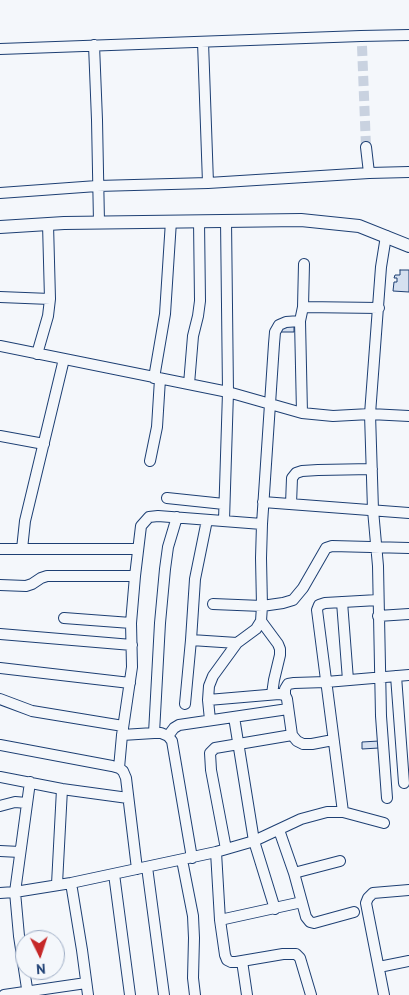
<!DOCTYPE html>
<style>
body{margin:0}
#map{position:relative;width:409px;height:995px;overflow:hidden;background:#f4f7fb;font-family:"PT Sans",sans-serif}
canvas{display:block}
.north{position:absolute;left:15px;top:930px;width:50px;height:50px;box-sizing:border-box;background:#f4f7fb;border:1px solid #9eadc5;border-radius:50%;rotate:176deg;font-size:14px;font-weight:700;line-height:20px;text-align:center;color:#1d3f73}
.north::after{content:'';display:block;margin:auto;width:18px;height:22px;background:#c62828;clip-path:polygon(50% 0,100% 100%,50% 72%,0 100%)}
</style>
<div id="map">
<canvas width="409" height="995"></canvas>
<div class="north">N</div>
</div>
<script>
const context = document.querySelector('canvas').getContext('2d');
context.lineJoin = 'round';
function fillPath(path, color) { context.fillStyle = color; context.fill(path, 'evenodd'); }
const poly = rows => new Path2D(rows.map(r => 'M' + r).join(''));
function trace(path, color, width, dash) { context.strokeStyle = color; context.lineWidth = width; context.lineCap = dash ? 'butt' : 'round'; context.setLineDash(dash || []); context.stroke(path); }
const building = poly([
 [400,270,409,270,409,292,393,291,394,282,397,282,397,278,394,278,395,275,400,275,400,270],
 [280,326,294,326,294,332,280,332,280,326],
 [379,741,379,748,362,749,362,742,379,741]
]);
fillPath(building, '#d5e0f0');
trace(building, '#1d3f73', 1);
trace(poly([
 [362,46,366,147]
]), '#c9d2e0', 10, [10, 5]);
const minor = poly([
 [203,42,208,183],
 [94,45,97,120,99,222],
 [0,49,361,36,409,35],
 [366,147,369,173],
 [0,193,97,186,208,183,369,173,409,172],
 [386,236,381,267,370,414,373,510,378,566,381,716,387,798],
 [0,297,50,299],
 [303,307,379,308],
 [0,346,228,392,302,413,333,416,370,414,409,416],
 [37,354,48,316,50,299,48,224],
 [154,378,165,314,171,221],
 [189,384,193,336,198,316,200,301,199,221],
 [302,413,300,321,303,307,304,264],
 [0,436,44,444],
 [150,461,157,427,160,379],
 [167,498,224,504],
 [263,502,409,513],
 [291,504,292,478,296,473,302,471,318,470,372,469],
 [224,520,228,392,226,220],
 [0,549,138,549],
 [22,549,25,521,64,359],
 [0,585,26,586,32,584,41,578,47,576,135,576],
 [342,602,348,680],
 [213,604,262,606,283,603,293,600,303,588,326,548,332,546,409,548],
 [378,616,409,614],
 [64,618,131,623],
 [261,621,278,644,280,649,280,655,274,680,272,694],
 [0,634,132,645],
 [191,640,237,643],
 [0,668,130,683],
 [396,676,404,783],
 [285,695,285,689,288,684,294,683,326,682,409,675],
 [0,699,32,711,123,726],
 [208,700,279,694,285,695,287,699,292,735,297,741,303,744,312,744,333,740],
 [185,704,191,640,195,579,207,520],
 [234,717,254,841,275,909],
 [210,720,208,700,209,686,213,676,237,643,256,629,261,621,262,606,261,558,262,524,274,344,275,332,279,325,286,322,300,321],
 [154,733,160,623,165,569,168,547,177,517],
 [122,735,154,733,161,733,168,736,172,741,192,858],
 [168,736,174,728,179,725,288,709],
 [0,745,112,766,119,768,123,771,126,778,137,869],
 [119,768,122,735,132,667,131,623,135,576,141,526,149,517,158,516,262,524],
 [0,777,62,789,128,798],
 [0,806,15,802,27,803],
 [343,812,317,610,319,605,325,603,378,600],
 [279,830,294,873,306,917,310,922,314,923,354,912],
 [226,849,211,770,210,753,215,748,292,735],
 [0,851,20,852],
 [216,852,220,920,225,955,227,960,231,962,236,962,283,954,296,954,300,958,311,995],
 [182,860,193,916,194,938,193,978,195,995],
 [147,867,164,995],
 [294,873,340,861],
 [114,874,130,995],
 [71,883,82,950,88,995],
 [57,884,62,789],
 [0,893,15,892,71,883,216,852,254,841,301,819,327,812,343,812,384,823],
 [220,920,302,902],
 [242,961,247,995],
 [379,967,409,961],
 [4,995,86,983],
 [28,995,19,936,15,892,30,782],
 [384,995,366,903,368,898,373,893,409,890]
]);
const major = poly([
 [0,227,64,223,301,220,359,226,409,246]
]);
trace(minor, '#1d3f73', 12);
trace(major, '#1d3f73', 14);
trace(minor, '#f4f7fb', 10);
trace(major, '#f4f7fb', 12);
</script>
